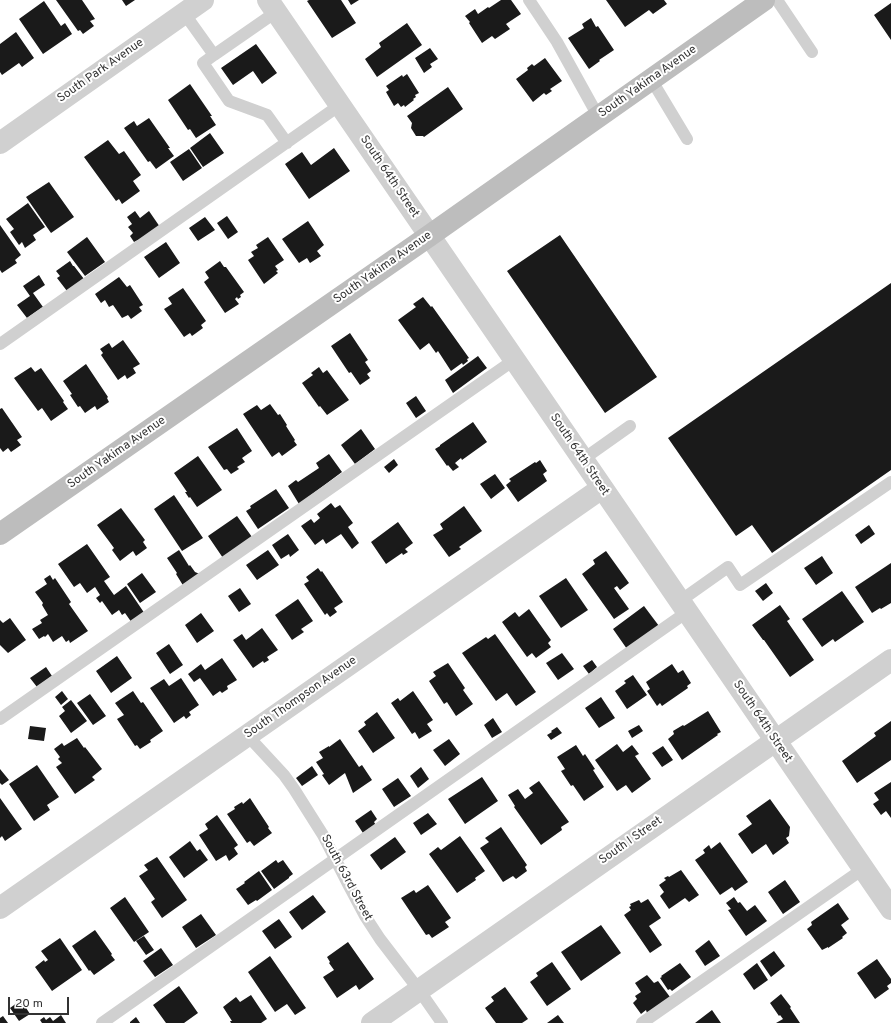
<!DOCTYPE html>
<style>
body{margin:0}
#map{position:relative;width:891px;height:1023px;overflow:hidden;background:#fff;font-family:Overpass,sans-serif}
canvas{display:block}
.scale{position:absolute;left:8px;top:997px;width:61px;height:18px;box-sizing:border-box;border:2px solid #333;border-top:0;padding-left:5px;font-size:12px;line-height:14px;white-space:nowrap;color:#333;-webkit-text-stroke:3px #fff;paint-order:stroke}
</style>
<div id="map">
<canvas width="891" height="1023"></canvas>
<div class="scale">20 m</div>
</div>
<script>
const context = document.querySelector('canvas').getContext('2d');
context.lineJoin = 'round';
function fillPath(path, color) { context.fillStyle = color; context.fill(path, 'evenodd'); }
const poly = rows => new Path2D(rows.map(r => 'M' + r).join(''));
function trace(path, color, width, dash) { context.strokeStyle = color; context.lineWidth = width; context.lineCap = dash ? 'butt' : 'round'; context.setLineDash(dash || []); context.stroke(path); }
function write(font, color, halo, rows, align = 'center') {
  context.font = font + ' Overpass,sans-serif'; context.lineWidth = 4; context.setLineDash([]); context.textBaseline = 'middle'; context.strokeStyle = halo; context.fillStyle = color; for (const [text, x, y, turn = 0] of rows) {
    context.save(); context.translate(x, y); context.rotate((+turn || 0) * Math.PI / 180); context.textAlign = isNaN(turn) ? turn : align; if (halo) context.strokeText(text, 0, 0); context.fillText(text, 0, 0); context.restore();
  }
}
fillPath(poly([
 [56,0,82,0,95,19,90,21,94,26,83,34,80,30,78,31],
 [122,0,135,0,126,6],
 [309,0,341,0,356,23,332,38,307,1],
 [348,0,359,0,351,5],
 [501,0,511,0,521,14,506,24,510,29,495,39,492,36,482,43,469,23,470,22,465,16,475,9,478,14,488,7,489,8],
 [606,0,664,0,667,4,653,14,649,10,625,27],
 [44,1,61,26,65,23,72,34,43,54,19,19],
 [891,3,891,40,874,15],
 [591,18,596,27,598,26,614,50,599,60,600,61,589,69,568,38,584,28,582,24],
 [407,23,422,45,377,77,365,59,381,47,379,43],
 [16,32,34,58,22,67,19,63,2,75,0,72,0,44],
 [256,44,277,73,262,84,253,71,233,85,221,68],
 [430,48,438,59,430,64,432,67,424,73,415,58],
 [545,58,562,81,550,89,552,91,546,95,544,93,533,102,516,79,528,70,527,68,532,64,534,66],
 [407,74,419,93,415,95,416,97,413,99,414,100,405,107,404,105,401,107,398,103,394,106,386,92,389,90,386,86,402,75,403,77],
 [190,84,212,116,210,116,216,125,196,138,190,129,188,130,168,100],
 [448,87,463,109,424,137,423,136,416,136,411,128,412,123,407,116],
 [149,118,170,148,168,148,174,156,156,169,150,161,148,162,124,128,134,121,137,126],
 [210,133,224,153,203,167,190,148],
 [108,140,119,154,124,151,141,175,133,181,140,191,122,204,119,199,116,201,84,157],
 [334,148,350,171,309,199,285,164,302,152,311,165],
 [189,149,202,168,183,181,170,162],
 [49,182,74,217,51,233,26,197],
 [28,203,45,227,33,235,36,240,25,248,22,242,19,245,10,232,14,229,6,219],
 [135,211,140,218,149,211,160,227,139,242,138,240,134,242,130,236,133,233,128,227,132,224,127,217],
 [227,216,238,232,228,239,217,223],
 [205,217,215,230,198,241,189,228],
 [308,221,324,245,317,251,321,256,310,263,307,258,299,263,282,239],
 [0,225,21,255,15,260,17,263,2,273,0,270],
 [560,235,657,377,605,413,507,271],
 [87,237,105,262,85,276,67,252],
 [268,237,284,260,275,266,278,270,276,271,278,273,264,284,248,260,254,256,251,252,258,248,256,245],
 [166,242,180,263,159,278,144,257],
 [70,261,73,266,74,266,84,279,67,291,57,278,60,276,56,271],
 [220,261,224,267,226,267,244,292,240,295,241,297,238,299,237,297,235,299,239,304,225,313,204,282,209,278,205,272],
 [39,275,45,285,33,293,43,307,27,318,17,305,30,296,23,286],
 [119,277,127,287,130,285,143,305,139,307,142,311,131,319,128,315,122,318,113,305,109,307,105,300,101,303,95,294],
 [891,283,891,470,772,553,752,525,736,536,668,438],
 [183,288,206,321,201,325,203,328,192,336,190,333,184,337,164,309,172,304,168,298],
 [423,297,431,307,432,306,469,358,467,359,468,361,463,365,462,363,451,371,438,351,436,353,429,343,420,350,398,320,416,307,413,304],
 [350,333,368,360,365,362,371,371,367,374,370,378,360,385,351,372,349,373,331,346],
 [123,340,140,364,133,368,136,373,127,379,125,375,118,380,101,355,103,353,100,349,109,343,112,348],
 [478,356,487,368,453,393,445,380],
 [86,364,108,397,107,398,109,402,97,410,95,406,85,413,80,406,78,407,70,395,72,394,63,381],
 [31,367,35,372,41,368,64,401,63,402,68,409,51,421,42,408,38,411,14,378],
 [319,367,323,373,327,370,349,400,327,415,320,406,319,407,302,383,313,375,311,373],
 [416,396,426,411,416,418,406,403],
 [270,404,278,415,280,414,287,425,286,426,295,440,294,441,297,445,282,456,279,452,272,457,243,414,257,405,261,410],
 [2,408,22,437,17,440,21,445,11,452,8,448,3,452,0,448,0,409],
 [473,422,487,442,462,460,461,458,455,463,459,467,453,471,448,465,447,466,435,449,440,446,440,445],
 [237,428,252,451,242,458,245,462,237,467,239,469,231,474,227,469,224,470,208,447],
 [361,429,375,449,355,464,341,445],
 [329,454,342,472,299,504,288,486,296,480,298,482,319,468,316,463],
 [198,456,222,490,197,507,190,497,189,498,185,492,187,492,174,473],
 [394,459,398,465,389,473,384,467],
 [540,460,547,471,543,474,547,481,518,502,506,485,511,481,509,479,535,462,536,463],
 [495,474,505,488,491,499,480,484],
 [276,489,289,508,258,529,246,511,251,508,250,506],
 [174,495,203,538,182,551,154,509],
 [331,503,335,508,340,505,353,523,348,527,359,543,352,549,341,534,326,544,323,539,315,545,301,526,311,519,314,523,320,518,317,514],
 [464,506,482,531,459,547,461,549,449,557,433,535,443,529,440,524],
 [121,508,145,540,143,542,147,548,136,556,133,551,120,561,112,550,114,548,97,525],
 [237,516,252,537,223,558,208,536],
 [398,522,413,543,405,549,408,552,403,555,402,553,386,564,371,542],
 [869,525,875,534,861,544,855,535],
 [288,534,299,550,290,557,289,554,281,559,272,545],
 [87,544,110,577,104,581,114,595,126,586,145,614,132,623,125,613,122,615,119,610,112,615,102,601,100,603,96,598,100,595,95,587,87,593,80,583,74,587,58,564],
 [179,550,189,566,190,565,195,572,202,575,184,587,176,574,177,573,167,558],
 [268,550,279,565,257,580,246,565],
 [606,551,629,583,620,590,617,586,614,588,629,609,614,619,582,574,595,564,593,560],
 [822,556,833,573,816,585,804,568],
 [891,563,891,603,881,609,880,608,872,613,855,587],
 [318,568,321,572,322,571,343,602,334,608,337,612,330,617,327,613,325,615,304,584,309,581,306,577],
 [142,573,156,592,140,603,127,584],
 [50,575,53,580,55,578,71,602,69,604,88,631,70,643,69,640,66,642,62,636,53,642,48,634,45,637,44,636,39,639,32,629,42,623,40,620,48,615,42,605,43,603,35,592,47,584,44,579],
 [566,578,588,610,561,628,539,596],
 [766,583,773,593,763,601,755,591],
 [240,588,251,604,239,612,228,596],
 [842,591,864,622,835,642,833,639,822,647,802,619],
 [298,599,313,621,301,629,304,632,292,640,275,615],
 [780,605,790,619,787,621,814,660,790,677,764,640,763,640,752,625],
 [644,606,659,626,627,649,613,629],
 [529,609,551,640,548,643,551,647,536,658,532,653,527,657,502,622,515,612,519,617],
 [201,613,214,631,197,643,185,625],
 [10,618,26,640,8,653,0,645,0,620,3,623],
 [262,628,278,650,267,657,269,660,264,663,263,661,253,668,233,640,242,634,246,640],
 [495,634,536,692,516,706,507,693,496,701,462,653,486,637,488,639],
 [169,644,183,665,170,674,156,653],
 [562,653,574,669,558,680,546,663],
 [117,656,132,678,111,693,96,671],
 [222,658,237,680,227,686,228,689,222,693,220,691,213,696,200,678,194,682,188,674,201,664,205,670],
 [592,660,597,667,589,674,583,666],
 [448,663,465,688,463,690,473,704,456,716,447,702,444,704,429,681,436,676,433,672],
 [672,664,678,673,683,670,691,683,687,686,688,688,662,706,660,703,657,706,647,691,650,689,646,682],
 [46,667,52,676,37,687,30,678],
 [633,675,647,695,627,709,615,691,626,683,624,681],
 [181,678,199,705,189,712,191,715,186,719,184,716,174,723,150,688,164,679,169,686],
 [62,691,68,699,61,705,55,697],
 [133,691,141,703,143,702,163,731,150,740,151,742,140,749,137,745,135,746,117,719,124,715,115,703],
 [413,691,433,720,427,724,432,731,419,739,415,732,412,734,391,703,398,698,400,701],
 [90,694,106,716,93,725,77,703],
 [601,697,615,718,599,728,585,708],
 [71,700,87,721,71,733,59,716,65,711,62,707],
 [708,711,721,732,717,734,718,735,682,760,668,739,674,734,673,731,683,725,684,726],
 [377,712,395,738,373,753,358,731,366,725,364,722],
 [493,718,502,732,492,738,484,725],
 [891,721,891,760,857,783,842,761,876,736,874,733],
 [639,725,643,731,632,738,628,731],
 [30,726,46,728,44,741,28,739],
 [557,727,562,733,551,740,547,735,552,732,551,731],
 [77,738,84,748,85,747,102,769,92,777,95,780,75,794,56,767,62,763,58,759,60,757,54,749,62,743,64,746],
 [340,739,359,767,362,765,372,780,353,793,345,773,329,785,322,775,324,774,316,762,323,758,319,752,329,746,329,747],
 [449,739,460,754,445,766,433,750],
 [617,744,623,752,632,745,639,754,635,756,651,779,632,793,626,785,617,791,595,760],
 [576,745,583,756,585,754,595,769,593,770,604,787,584,801,573,785,571,786,561,771,565,769,557,757],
 [663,746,673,760,662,767,652,753],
 [37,765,59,797,47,805,50,810,34,821,9,784],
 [312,766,318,775,302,786,296,778],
 [421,767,429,779,418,788,410,776],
 [0,769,9,780,2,785,0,783],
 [482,777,498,801,465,824,448,799],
 [398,778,411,796,394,807,382,789],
 [539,781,569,822,561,827,562,830,541,845,514,807,515,806,508,795,518,789,525,799,533,793,529,788],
 [891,782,891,818,886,811,881,815,873,804,879,800,874,793],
 [0,798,22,829,5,841,2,836,0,838],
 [250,798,269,827,268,828,272,833,254,846,250,841,247,843,227,814,235,809,234,807,242,802,243,804],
 [770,799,790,827,789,836,786,838,789,843,773,855,766,844,752,854,738,834,752,824,746,816],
 [371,810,377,819,374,822,377,827,365,836,355,821],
 [428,813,437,824,421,835,413,823],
 [217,815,238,845,234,848,238,854,229,861,226,855,216,861,199,835,208,829,205,824],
 [501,827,527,865,525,867,527,871,516,879,513,876,503,882,480,848,489,842,485,838],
 [460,836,485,871,475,878,476,880,457,893,429,854,438,847,441,850],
 [395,837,406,852,381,870,370,855],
 [190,841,197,851,200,849,208,860,184,878,169,857],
 [720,842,748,882,735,891,732,887,720,895,695,860,705,853,703,850,709,845,711,849],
 [157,857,187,900,162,918,151,902,155,899,139,876,148,870,144,865],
 [276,860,278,863,283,860,293,874,289,877,289,878,274,889,261,871],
 [681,870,699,895,689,902,685,898,669,909,660,896,664,892,659,885,666,880,664,878,668,876,669,877],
 [259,871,272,890,257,901,256,900,248,905,236,889,245,883,244,882],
 [785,880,800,902,783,914,768,892],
 [428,885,451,918,445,922,449,927,432,938,429,934,426,935,401,898,414,890,416,893],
 [313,895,326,912,302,930,289,912],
 [125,897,149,932,134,942,110,908],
 [734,897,738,903,740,902,747,911,755,905,767,921,746,936,728,910,731,909,726,903],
 [648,899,661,918,649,926,662,945,650,953,624,915,631,910,629,907,631,906,630,904,639,900,641,903],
 [838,903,849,919,841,925,847,933,842,937,843,938,828,948,828,947,822,950,807,929,812,925,811,922],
 [201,914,216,935,196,948,182,927],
 [279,919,292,937,275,949,262,931],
 [601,925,621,953,581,981,561,952],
 [95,930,112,954,111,955,115,960,94,975,90,970,89,971,72,946],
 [144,936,154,950,146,955,136,941],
 [60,938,82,970,52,991,35,967,44,960,45,962,48,960,41,951],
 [709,940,720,956,705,966,695,951],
 [348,942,374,979,359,990,356,985,337,998,323,977,334,970,329,963,330,962,327,957],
 [161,948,173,965,155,977,143,961],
 [774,951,785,966,771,977,760,961],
 [270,956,306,1008,295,1015,287,1004,275,1012,248,972],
 [877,959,891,979,891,983,887,986,889,989,875,999,857,973],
 [552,962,571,989,547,1006,530,982,538,976,536,973],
 [680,963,691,977,672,991,670,989,668,990,660,978,662,977,661,976],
 [757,963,768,980,754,990,743,974],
 [647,975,654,983,658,981,670,997,647,1013,646,1010,641,1014,633,1003,637,999,635,996,641,992,635,983],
 [179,986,198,1013,184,1023,166,1023,153,1005],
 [505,987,528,1019,522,1023,496,1023,485,1008,494,1001,491,997],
 [781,994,791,1007,790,1008,800,1023,776,1023,783,1019,780,1015,779,1016,770,1003],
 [251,995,267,1019,261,1023,231,1023,230,1021,232,1021,223,1007,236,997,240,1002],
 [21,1000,30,1014,19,1021,10,1008],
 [712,1010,721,1023,695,1023],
 [61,1015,66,1023,42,1023,40,1020,44,1017,46,1020,50,1017,53,1021],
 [558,1015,564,1023,547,1023],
 [3,1016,8,1023,0,1023,0,1018],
 [136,1017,140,1023,130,1023,130,1022]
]), '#1a1a1a');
trace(poly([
 [529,0,557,42,598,116],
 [777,0,812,52],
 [184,13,214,55,203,63,229,101,267,115,287,143],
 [214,55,276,12],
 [651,79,687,139],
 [0,344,340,105],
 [582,460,630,426],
 [680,601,728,567,740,585,891,482],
 [0,719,514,360],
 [247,735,284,775,294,789,323,835,348,884,365,916,380,939,419,990,442,1023],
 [102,1023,687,612],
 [642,1023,863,869]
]), '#d0d0d0', 12);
trace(poly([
 [0,143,203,0],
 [0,908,602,488],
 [372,1023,891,660]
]), '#d0d0d0', 22);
trace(poly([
 [268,0,891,909]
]), '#d0d0d0', 22);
trace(poly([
 [0,534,429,236,764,0]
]), '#bdbdbd', 22);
write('12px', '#333', '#fff', [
 ["South Park Avenue",101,71,-35],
 ["South Yakima Avenue",648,82,-35],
 ["South 64th Street",389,177,56],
 ["South Yakima Avenue",383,268,-35],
 ["South Yakima Avenue",117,453,-35],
 ["South 64th Street",579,455,56],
 ["South Thompson Avenue",301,698,-35],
 ["South 64th Street",762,722,56],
 ["South I Street",631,841,-35],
 ["South 63rd Street",346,878,62]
]);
</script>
